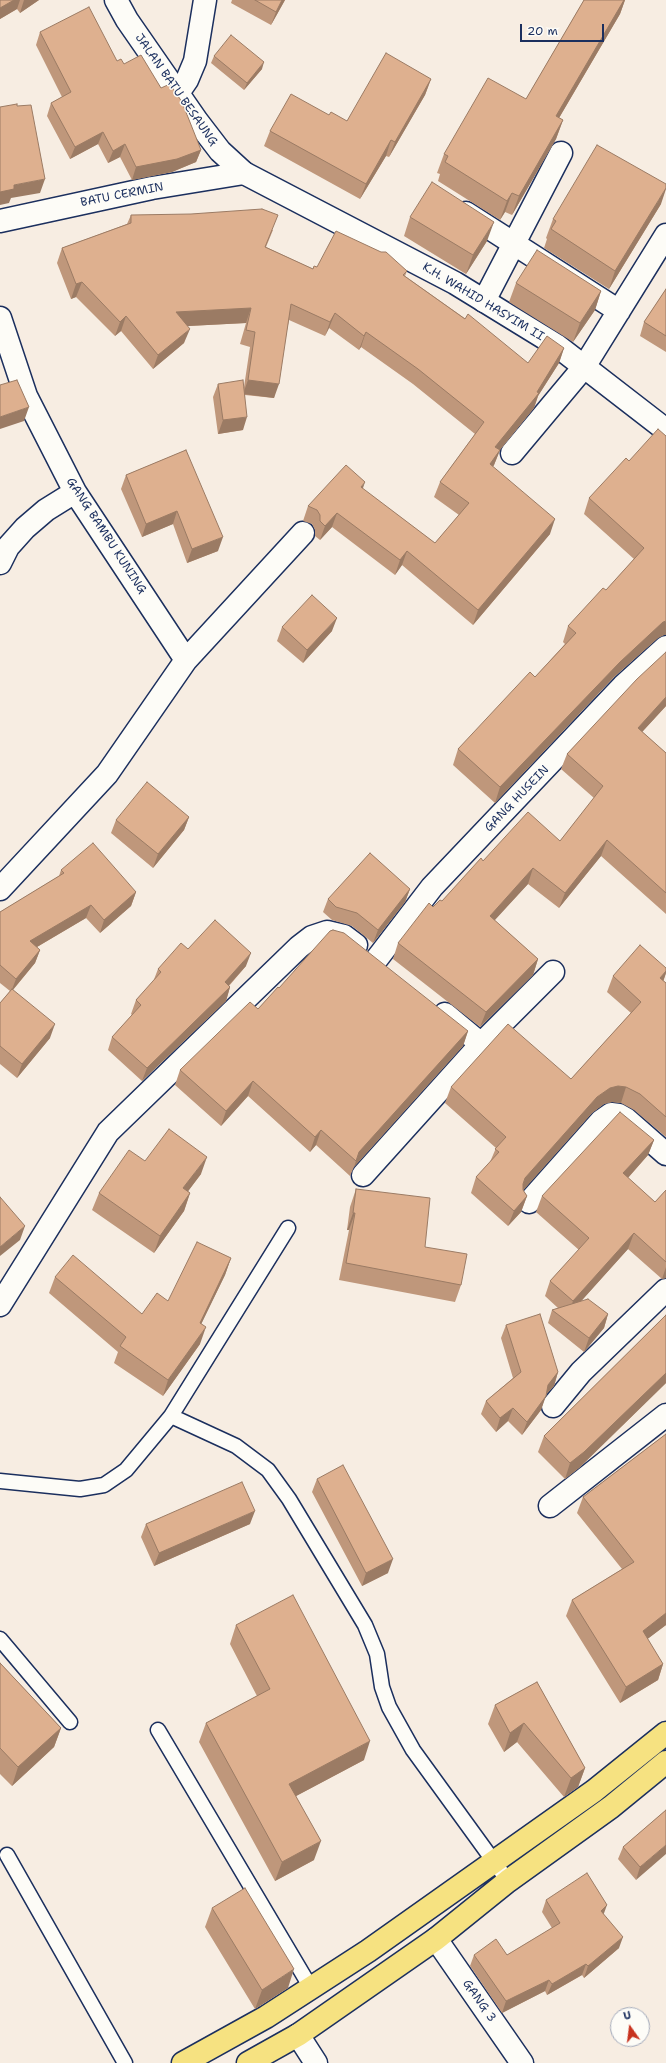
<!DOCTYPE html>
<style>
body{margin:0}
#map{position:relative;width:666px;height:2063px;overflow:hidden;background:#f7ede2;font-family:"Shantell Sans",sans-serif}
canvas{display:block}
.north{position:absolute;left:610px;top:2007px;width:40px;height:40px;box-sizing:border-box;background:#fdfcf7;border:1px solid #a3aaba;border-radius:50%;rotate:346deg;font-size:11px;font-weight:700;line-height:16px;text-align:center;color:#1b2f5e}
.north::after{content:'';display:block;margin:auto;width:14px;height:18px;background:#c8321e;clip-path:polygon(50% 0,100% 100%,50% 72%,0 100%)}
.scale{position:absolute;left:520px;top:24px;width:84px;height:18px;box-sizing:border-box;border:2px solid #1b2f5e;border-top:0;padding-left:5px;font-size:12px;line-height:14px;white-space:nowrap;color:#1b2f5e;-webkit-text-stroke:3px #fdfcf7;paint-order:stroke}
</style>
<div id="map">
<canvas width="666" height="2063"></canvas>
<div class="north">U</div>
<div class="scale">20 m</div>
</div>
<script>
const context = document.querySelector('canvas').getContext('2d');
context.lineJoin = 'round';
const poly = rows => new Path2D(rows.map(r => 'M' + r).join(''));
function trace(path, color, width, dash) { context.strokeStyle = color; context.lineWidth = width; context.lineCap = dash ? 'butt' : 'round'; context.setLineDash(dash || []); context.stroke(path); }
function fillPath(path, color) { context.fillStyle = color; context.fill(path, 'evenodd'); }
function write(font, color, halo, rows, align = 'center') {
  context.font = font + ' "Shantell Sans",sans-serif'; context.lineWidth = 3; context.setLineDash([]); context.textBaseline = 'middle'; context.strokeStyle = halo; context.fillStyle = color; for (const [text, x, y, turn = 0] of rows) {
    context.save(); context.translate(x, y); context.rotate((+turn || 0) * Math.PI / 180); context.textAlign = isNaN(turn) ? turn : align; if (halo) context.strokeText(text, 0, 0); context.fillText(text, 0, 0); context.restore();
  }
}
const lane = poly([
 [171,1416,236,1446,268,1470,289,1499,365,1625,377,1654,382,1687,389,1707,413,1750,508,1881],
 [0,1481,80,1489,104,1485,126,1470,171,1416,288,1228],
 [0,1639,70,1722],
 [158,1730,311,1988],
 [7,1855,125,2063]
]);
const street = poly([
 [178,93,187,80,195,61,205,0],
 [466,213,619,311],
 [0,221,152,188,244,173],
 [484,301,561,153],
 [0,318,26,396,75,492,186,660],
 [512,453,584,367,666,235],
 [0,563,8,547,25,528,46,510,75,492],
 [0,889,107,774,186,660,303,533],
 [376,960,432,887,623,686,666,647],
 [481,1044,553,972],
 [363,1175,481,1044,445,1014],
 [529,1202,601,1121,611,1114,619,1115,626,1119,666,1154],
 [0,1305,108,1132,299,947,312,937,327,932,344,936,356,945],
 [553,1406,581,1372,666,1290],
 [550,1506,666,1415],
 [436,1939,522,2063],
 [298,2035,316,2063]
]);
const secondary = poly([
 [116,0,127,20,197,121,220,151,244,173,455,283,556,345,666,430]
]);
const primary = poly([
 [183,2063,266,2017,368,1951,594,1791,666,1733],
 [248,2063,298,2035,436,1939,508,1881,611,1807,666,1762]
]);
trace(lane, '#1b2f5e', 17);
trace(street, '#1b2f5e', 25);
trace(secondary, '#1b2f5e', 25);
trace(primary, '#1b2f5e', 25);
trace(lane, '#fdfcf7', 14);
trace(street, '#fdfcf7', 22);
trace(secondary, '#fdfcf7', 22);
trace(primary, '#f6e281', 22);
fillPath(poly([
 [0,0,39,0,20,13,17,9,0,19],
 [232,0,285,0,271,25,231,3],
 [584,0,625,0,620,14,559,118,563,120,556,139,512,215,505,212,500,220,438,181,440,174,437,173,444,154,526,99],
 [40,32,124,64,161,88,201,150,196,162,172,172,132,180,120,157,108,163,98,144,70,159,47,116,51,103,62,97,36,45],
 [214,56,262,69,244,90,211,63],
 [431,79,425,95,389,157,386,156,360,199,264,146,270,131,329,115,347,121],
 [661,204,609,289,544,248,547,239,546,238,553,219],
 [131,215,273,230,266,247,313,269,317,267,407,271,405,276,528,363,564,348,559,363,538,396,534,408,500,450,494,465,493,467,550,534,473,625,402,565,395,575,332,527,320,540,315,536,315,530,312,524,303,521,308,506,363,489,435,543,459,515,434,497,440,482,475,434,413,384,361,347,359,350,329,328,325,336,289,320,274,398,245,395,243,430,218,434,213,397,218,384,244,387,250,347,240,344,246,323,187,326,184,343,153,369,121,331,115,336,76,297,71,299,57,263,62,248,127,224],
 [410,217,487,241,466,274,404,236],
 [516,283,601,291,595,310,573,342,509,302],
 [666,289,666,352,640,336,644,322],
 [186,450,218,551,187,563,173,524,142,537,121,489,126,475],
 [629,461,664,635,658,638,614,677,495,803,453,765,458,749,535,677,565,644,563,642,568,626,606,590,634,559,584,514,589,498],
 [282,627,332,631,303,663,277,641],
 [666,652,666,706,642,732,666,753,666,914,601,856,559,908,528,884,494,920,538,959,533,975,480,1027,393,959,398,943,433,907,442,901,483,861,560,841,594,798,561,769,567,754],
 [189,817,184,830,153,868,111,833,116,820],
 [61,870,136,892,131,906,100,933,86,918,37,947,40,950,35,963,13,990,50,1038,17,1078,0,1064,0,1003,10,991,0,983,0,912,59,876],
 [410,889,405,902,373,943,352,926,332,920,323,912,328,899],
 [188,949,246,966,229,986,230,987,226,1001,142,1081,108,1050,112,1037,132,1015,131,1014,136,1000,153,982,158,969],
 [666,968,666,973,663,981,666,983,666,1137,634,1110,621,1103,612,1102,604,1104,592,1113,523,1190,527,1196,521,1212,508,1226,471,1193,476,1177,490,1162,496,1148,445,1103,451,1087,571,1079,631,1013,607,992,613,976],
 [279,988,468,1031,463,1046,354,1167,350,1176,316,1145,310,1152,248,1096,221,1126,175,1085,180,1070,258,1009],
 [654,1140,648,1155,628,1178,655,1202,666,1190,666,1278,662,1279,628,1249,581,1301,608,1314,604,1328,584,1352,548,1323,552,1310,558,1308,545,1296,550,1281,579,1250,536,1212,542,1196],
 [145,1161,201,1174,188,1191,190,1193,184,1211,154,1253,92,1210,99,1193],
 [356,1189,461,1285,455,1302,339,1280,349,1230,347,1230,350,1207],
 [231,1258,225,1275,201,1324,200,1344,163,1396,114,1363,118,1352,49,1293,55,1277,142,1314,168,1301],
 [666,1315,666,1383,579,1468,565,1479,538,1452,544,1436],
 [506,1325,558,1372,554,1386,546,1394,541,1410,522,1435,508,1421,496,1432,481,1414,486,1401,513,1378,501,1338],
 [666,1434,666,1625,647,1639,663,1664,658,1680,620,1703,566,1616,572,1600,622,1569,577,1513,583,1497],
 [317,1479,388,1573,362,1586,312,1492],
 [146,1524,250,1524,154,1566,141,1537],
 [236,1625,364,1760,296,1796,314,1860,275,1881,199,1742,206,1723,257,1696,230,1644],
 [0,1663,61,1728,54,1747,12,1786,0,1774],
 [537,1682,585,1768,578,1787,564,1797,517,1742,504,1752,488,1724,495,1705],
 [666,1810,636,1880,618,1859,623,1847],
 [546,1900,604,1915,619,1948,584,1978,582,1975,547,1995,545,1991,502,2013,470,1966,474,1955,507,1955,552,1928,542,1912],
 [212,1908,288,1988,255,2009,205,1927]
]), '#bf977b');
fillPath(poly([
 [14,0,20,0,17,9,0,19,0,8],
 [24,0,39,0,20,13],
 [282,0,285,0,271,25,276,12],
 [624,0,625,0,620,14,549,135,556,116],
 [264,62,262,69,244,90,247,83],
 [431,79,425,95,389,157,395,142],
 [563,120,556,139,512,215,519,196],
 [103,132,98,144,70,159,75,147],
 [391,140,386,156,360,199,366,184],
 [125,144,120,157,108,163,113,151],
 [201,150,196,162,172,172,132,180,136,167],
 [45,179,40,193,11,198,9,203,0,205,0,192,14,185],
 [666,188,666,189,661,204,609,289,615,271],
 [512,193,505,212,500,220,507,201],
 [494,222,487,241,466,274,473,255],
 [82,282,76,297,71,299,76,284],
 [601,291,595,310,573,342,580,323],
 [251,308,246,323,170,327,176,312],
 [335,313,329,328,325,336,330,322],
 [126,316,121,331,115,336,120,322],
 [190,329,184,343,153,369,158,355],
 [366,332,361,347,359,350,364,336],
 [564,348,559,363,538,396,534,408,490,462,495,447,537,392],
 [248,380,279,384,274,398,243,394],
 [29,407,24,421,0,429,0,417],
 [247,417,243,430,218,434,223,420],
 [500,450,494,465,484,478,490,464],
 [365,482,360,497,361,487],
 [177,511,173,524,142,537,146,524],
 [337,513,332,527,320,540,325,526],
 [555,519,550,534,473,625,478,610],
 [223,537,218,551,187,563,192,549],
 [407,551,402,565,395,575,400,560],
 [337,618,332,631,303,663,307,650],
 [666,621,666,635,664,635,658,638,614,677,495,803,500,787,620,662,663,622],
 [666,697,666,706,632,743,638,728],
 [189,817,184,830,153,868,158,854],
 [607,840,601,856,559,908,565,893],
 [533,868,528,884,484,932,490,916],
 [410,889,405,902,373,943,378,930],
 [136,892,131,906,100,933,104,920],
 [91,905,86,918,25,954,30,941],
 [40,950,35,963,11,992,16,979],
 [251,953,246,966,220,995,225,982],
 [538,959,533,975,480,1027,486,1012],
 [666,971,666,973,662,985,660,978],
 [230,987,226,1001,142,1081,147,1068],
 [55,1024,50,1038,17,1078,22,1064],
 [468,1031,463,1046,354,1167,359,1152],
 [253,1081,248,1096,221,1126,226,1111],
 [618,1086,626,1087,621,1103,612,1102,604,1104,592,1113,520,1194,523,1184,525,1178,597,1097,610,1088],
 [321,1130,316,1145,310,1152,315,1137],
 [654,1140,648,1155,618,1189,623,1173],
 [207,1157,201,1174,177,1206,183,1188],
 [190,1193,184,1211,154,1253,160,1236],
 [527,1196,521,1212,508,1226,514,1211],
 [353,1213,355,1213,349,1230,347,1230],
 [25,1226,20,1240,0,1256,0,1247],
 [634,1233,628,1249,567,1317,573,1301],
 [231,1258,225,1275,194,1339,200,1323],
 [666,1267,666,1278,662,1279],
 [608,1314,604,1328,584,1352,589,1338],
 [206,1327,200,1344,163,1396,168,1380],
 [558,1372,554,1386,543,1398,548,1385],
 [666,1373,666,1383,579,1468,565,1479,570,1463],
 [546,1396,541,1410,522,1435,527,1422],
 [513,1408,508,1421,496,1432,500,1418],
 [255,1511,250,1524,154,1566,159,1553],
 [393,1559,388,1573,362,1586,366,1573],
 [666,1613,666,1625,637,1647,643,1631],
 [663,1664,658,1680,620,1703,626,1687],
 [524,1723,517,1742,504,1752,510,1733],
 [61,1728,54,1747,12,1786,18,1767],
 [370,1741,364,1760,283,1803,289,1784],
 [585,1768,578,1787,564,1797,571,1778],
 [321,1841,314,1860,275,1881,282,1862],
 [666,1845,666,1854,636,1880,640,1867],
 [607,1905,603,1916,601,1911],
 [623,1937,619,1948,584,1978,588,1966],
 [586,1964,582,1975,547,1995,552,1984],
 [294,1969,288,1988,255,2009,262,1990],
 [549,1980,545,1991,502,2013,506,2001]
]), '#9b7b64');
const building = poly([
 [0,0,14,0,0,8,0,0],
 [255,0,282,0,276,12,255,0],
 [584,0,624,0,556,116,563,120,519,196,512,193,507,201,445,162,448,156,444,154,488,78,526,99,584,0],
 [89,7,117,61,121,59,124,64,141,55,161,88,170,84,182,102,201,150,177,159,136,167,125,144,113,151,103,132,75,147,51,103,71,92,40,32,89,7],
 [231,35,264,62,247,83,214,56,231,35],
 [386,53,431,79,395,142,391,140,366,184,270,131,291,94,329,115,331,112,347,121,386,53],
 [17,104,17,106,31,105,45,179,14,185,14,189,0,192,0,107,17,104],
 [597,145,666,184,666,188,615,271,551,229,556,221,553,219,597,145],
 [432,182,494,222,473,255,410,217,432,182],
 [262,209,278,215,265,247,313,269,314,266,317,267,336,231,381,252,386,252,407,271,403,275,465,319,468,314,528,363,547,336,564,348,537,392,539,393,495,447,500,450,490,464,555,519,478,610,407,551,400,560,337,513,325,526,320,521,320,515,317,510,308,506,346,465,365,482,361,487,435,543,469,503,440,482,484,422,418,369,366,332,364,336,335,313,330,322,291,304,279,384,248,380,255,332,246,330,251,308,176,312,190,329,158,355,126,316,120,322,82,282,76,284,62,248,131,223,131,215,191,214,262,209],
 [537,250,601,291,580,323,516,283,537,250],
 [666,289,666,336,644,322,666,289],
 [17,380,29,407,0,417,0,385,17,380],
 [243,380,247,417,223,420,218,384,243,380],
 [658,429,666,436,666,621,663,622,620,662,500,787,458,749,530,672,535,677,576,633,568,626,603,588,606,590,644,548,589,498,626,458,629,461,658,429],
 [186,450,223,537,192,549,177,511,146,524,126,475,186,450],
 [312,595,337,618,307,650,282,627,312,595],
 [666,652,666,697,638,728,666,753,666,893,607,840,565,893,533,868,490,916,538,959,486,1012,398,943,429,903,433,907,440,900,442,901,481,858,483,861,528,812,560,841,603,786,567,754,637,679,666,652],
 [147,782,189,817,158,854,116,820,147,782],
 [93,843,136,892,104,920,91,905,30,941,40,950,16,979,0,965,0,912,64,873,61,870,93,843],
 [370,853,410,889,378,930,357,913,336,907,328,899,370,853],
 [215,920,251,953,225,982,230,987,147,1068,112,1037,141,1005,136,1000,161,972,158,969,181,943,188,949,215,920],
 [333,930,344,933,468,1031,359,1152,356,1161,321,1130,315,1137,253,1081,226,1111,180,1070,250,1002,258,1009,278,987,279,988,330,931,333,930],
 [640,945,666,968,666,971,660,978,666,983,666,1117,640,1094,626,1087,618,1086,610,1088,597,1097,525,1178,523,1184,523,1190,527,1196,514,1211,476,1177,499,1152,495,1149,506,1137,451,1087,508,1024,571,1079,641,1002,613,976,640,945],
 [12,989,55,1024,22,1064,0,1046,0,1003,12,989],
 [620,1112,654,1140,623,1173,655,1202,666,1190,666,1262,634,1233,573,1301,550,1281,589,1238,542,1196,620,1112],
 [169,1129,207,1157,183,1188,190,1193,160,1236,99,1193,129,1150,145,1161,169,1129],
 [356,1189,430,1198,425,1247,467,1254,461,1285,346,1263,355,1213,353,1213,356,1189],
 [0,1197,25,1226,0,1247,0,1197],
 [197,1242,231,1258,200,1323,206,1327,168,1380,120,1346,126,1337,55,1277,73,1255,142,1314,157,1293,168,1301,197,1242],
 [588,1299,608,1314,589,1338,552,1310,588,1299],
 [540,1314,558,1372,548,1385,546,1396,527,1422,513,1408,500,1418,486,1401,521,1372,506,1325,540,1314],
 [666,1315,666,1373,584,1452,570,1463,544,1436,666,1315],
 [666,1434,666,1613,643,1631,663,1664,626,1687,572,1600,634,1562,583,1497,666,1434],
 [343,1465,393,1559,366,1573,317,1479,343,1465],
 [242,1482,255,1511,159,1553,146,1524,242,1482],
 [293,1595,370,1741,289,1784,321,1841,282,1862,206,1723,270,1689,236,1625,293,1595],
 [0,1663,61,1728,18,1767,0,1748,0,1663],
 [537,1682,585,1768,571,1778,524,1723,510,1733,495,1705,537,1682],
 [666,1810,666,1845,640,1867,623,1847,666,1810],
 [587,1873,607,1905,601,1911,623,1937,588,1966,586,1964,552,1984,549,1980,506,2001,474,1955,496,1939,507,1955,560,1923,546,1900,587,1873],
 [245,1888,294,1969,262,1990,212,1908,245,1888]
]);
fillPath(building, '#deb08f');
trace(building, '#9b7b64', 1);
write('12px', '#1b2f5e', '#fdfcf7', [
 ["JALAN BATU BESAUNG",176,90,55],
 ["BATU CERMIN",122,195,-11],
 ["K.H. WAHID HASYIM II",483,302,31],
 ["GANG BAMBU KUNING",106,536,57],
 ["GANG HUSEIN",517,799,-46],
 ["GANG 3",479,2001,55]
]);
</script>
